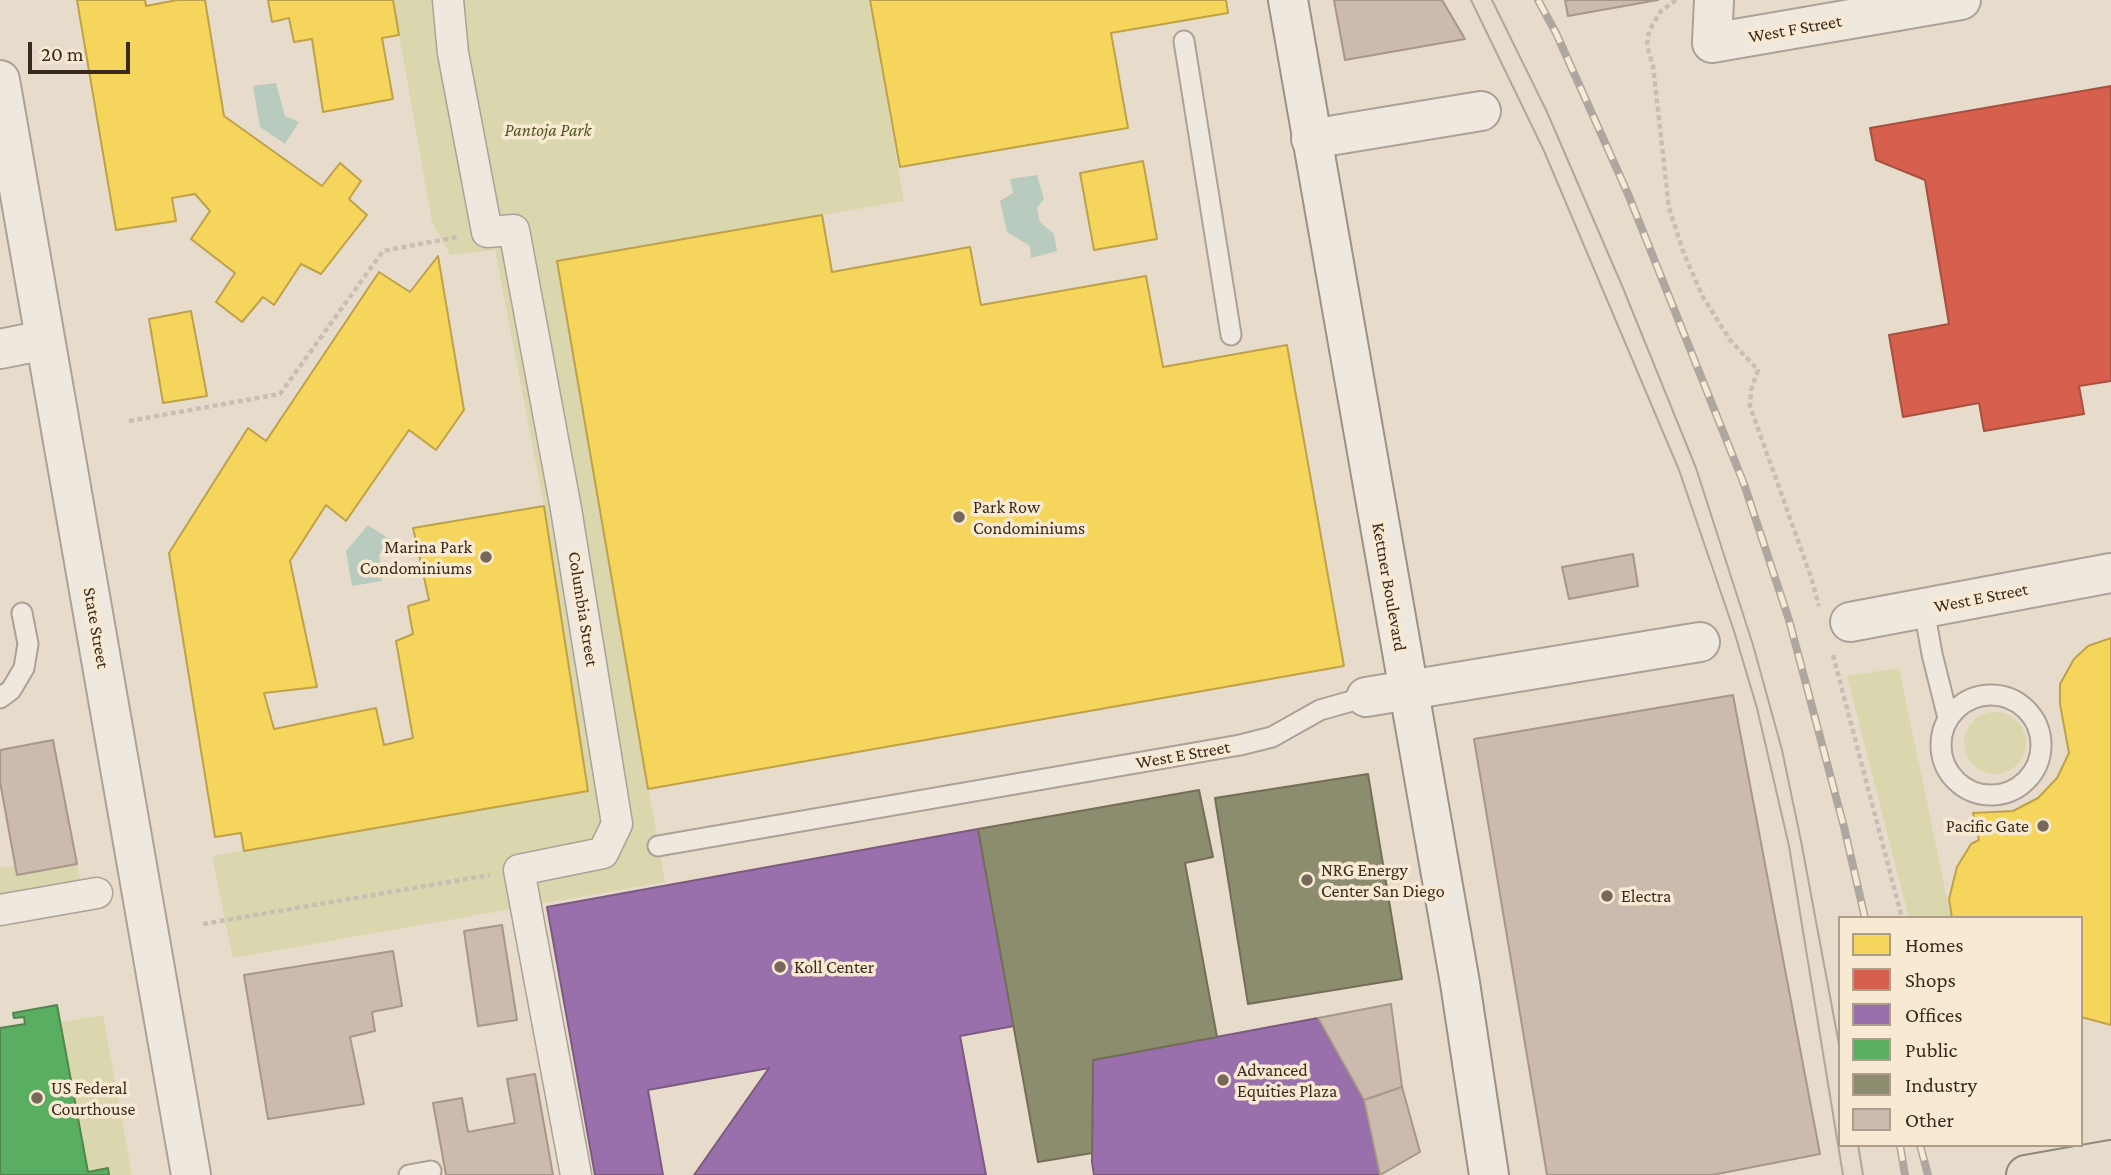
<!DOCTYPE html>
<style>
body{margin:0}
#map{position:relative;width:2111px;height:1175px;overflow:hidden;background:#e7dccc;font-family:"Crimson Pro",serif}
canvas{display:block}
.legend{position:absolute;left:1838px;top:916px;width:245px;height:231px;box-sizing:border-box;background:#f8ead2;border:2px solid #ad9d8a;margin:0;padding:9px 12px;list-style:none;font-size:21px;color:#3c291d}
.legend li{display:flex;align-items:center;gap:14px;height:35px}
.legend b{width:35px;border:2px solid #ad9d8a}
.scale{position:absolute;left:28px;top:42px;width:102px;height:32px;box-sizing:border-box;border:4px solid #3c291d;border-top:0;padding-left:9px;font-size:21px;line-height:24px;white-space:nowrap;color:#3c291d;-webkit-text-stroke:5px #f8ead2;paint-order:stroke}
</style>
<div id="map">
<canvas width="2111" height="1175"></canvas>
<ul class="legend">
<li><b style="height:19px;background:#f6d55c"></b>Homes</li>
<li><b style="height:19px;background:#d6604d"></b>Shops</li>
<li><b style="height:19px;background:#9970ab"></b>Offices</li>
<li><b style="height:19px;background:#5aae61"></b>Public</li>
<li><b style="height:19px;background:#8c8c6e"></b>Industry</li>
<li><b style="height:19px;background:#cbbaad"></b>Other</li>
</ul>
<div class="scale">20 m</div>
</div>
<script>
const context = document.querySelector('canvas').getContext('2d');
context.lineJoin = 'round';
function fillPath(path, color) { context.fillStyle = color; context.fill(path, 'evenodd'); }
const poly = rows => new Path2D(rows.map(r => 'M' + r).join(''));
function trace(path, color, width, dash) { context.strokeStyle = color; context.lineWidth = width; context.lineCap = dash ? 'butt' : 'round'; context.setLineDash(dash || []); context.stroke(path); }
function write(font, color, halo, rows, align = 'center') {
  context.font = font + ' "Crimson Pro",serif'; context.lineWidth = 7; context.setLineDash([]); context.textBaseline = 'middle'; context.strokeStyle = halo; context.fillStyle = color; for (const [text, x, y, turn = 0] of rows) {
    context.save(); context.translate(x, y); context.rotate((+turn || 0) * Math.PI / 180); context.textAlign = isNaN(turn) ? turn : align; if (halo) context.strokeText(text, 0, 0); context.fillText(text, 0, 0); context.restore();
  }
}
fillPath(poly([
 [393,0,869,0,904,201,557,261,665,882,233,958,212,856,587,790,544,506,495,250,450,255,432,222],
 [1899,668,1951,918,1909,918,1847,676],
 '1964 743a31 31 0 1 1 62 0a31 31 0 1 1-62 0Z',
 [77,864,81,885,0,899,0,868,15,865,18,875],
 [103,1015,132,1175,109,1175,107,1168,88,1172,61,1022]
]), '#dad6ad');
fillPath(poly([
 [276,83,285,116,299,122,285,144,260,127,253,86],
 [1037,175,1044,199,1037,208,1040,222,1054,234,1057,251,1031,258,1030,246,1007,232,1000,201,1013,193,1010,179],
 [368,525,391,540,379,555,382,581,352,586,346,551]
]), '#b8cbbe');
const homes = poly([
 [77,0,145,0,146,6,177,0,205,0,224,116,322,186,340,163,361,181,349,199,367,215,321,274,301,264,274,305,263,297,242,322,216,302,235,273,191,239,210,211,195,194,172,198,176,221,116,230,77,0],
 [268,0,393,0,399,35,382,38,393,99,323,112,312,39,294,42,289,18,272,22,268,0],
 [870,0,1226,0,1228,13,1111,33,1128,128,900,167,870,0],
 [1143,161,1157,239,1094,250,1080,173,1143,161],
 [822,215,832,272,970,247,981,305,1146,276,1163,367,1287,345,1344,666,648,789,557,261,822,215],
 [438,256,464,410,436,450,409,430,346,521,326,505,290,561,317,687,264,693,274,729,376,708,384,745,413,738,396,641,413,634,408,606,429,600,413,528,544,506,588,791,244,851,241,833,215,837,169,553,248,428,266,441,379,272,410,292,438,256],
 [191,311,207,396,163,403,149,319,191,311],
 [2111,638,2111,1025,2081,1017,2081,918,1952,918,1949,899,1957,867,1971,844,1979,840,1973,813,2013,811,2038,798,2057,778,2069,753,2060,704,2060,684,2074,659,2088,646,2111,638]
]);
fillPath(homes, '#f6d55c');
trace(homes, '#bea149', 2);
const shops = poly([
 [2111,86,2111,381,2079,386,2084,414,1984,431,1979,403,1903,417,1889,335,1949,324,1925,180,1876,160,1870,128,2111,86],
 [1681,793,1711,969,1534,1000,1502,824,1681,793]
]);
fillPath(shops, '#d6604d');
trace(shops, '#a8503f', 2);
const offices = poly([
 [978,829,1014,1026,960,1036,986,1175,694,1175,769,1068,648,1090,663,1175,595,1175,547,907,978,829],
 [1318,1018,1364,1100,1380,1175,1094,1175,1092,1162,1093,1060,1318,1018]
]);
fillPath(offices, '#9970ab');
trace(offices, '#7d5b80', 2);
const public = poly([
 [57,1005,88,1172,108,1168,109,1175,0,1175,0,1028,25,1024,24,1017,14,1018,13,1013,57,1005]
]);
fillPath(public, '#5aae61');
trace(public, '#51864d', 2);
const industry = poly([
 [1368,774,1402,979,1248,1004,1215,798,1368,774],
 [1199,790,1213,857,1185,863,1217,1037,1093,1060,1092,1153,1038,1162,978,829,1199,790]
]);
fillPath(industry, '#8c8c6e');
trace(industry, '#746e56', 2);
const building = poly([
 [1334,0,1442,0,1465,39,1345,60,1334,0],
 [1565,0,1658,0,1568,16,1565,0],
 [1633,554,1638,586,1569,599,1562,567,1633,554],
 [1733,695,1820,1154,1712,1175,1547,1175,1474,739,1733,695],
 [53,740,77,864,17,875,0,782,0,750,53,740],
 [502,925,517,1020,478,1026,464,931,502,925],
 [393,951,402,1006,372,1012,375,1031,350,1037,364,1104,268,1119,244,975,393,951],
 [1391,1004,1402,1087,1364,1100,1318,1018,1391,1004],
 [535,1074,553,1175,446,1175,433,1103,462,1098,468,1132,515,1123,507,1079,535,1074],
 [1402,1087,1420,1152,1380,1175,1364,1100,1402,1087]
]);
fillPath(building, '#cbbaad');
trace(building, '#a7978b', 2);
const service = poly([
 [1184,41,1231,335],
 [1924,609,1932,654,1948,718],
 '1941 745a50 50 0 1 1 100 0a50 50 0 1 1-100 0Z',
 [0,698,11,690,24,668,28,644,22,613],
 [658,846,1240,745,1272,737,1320,710,1366,697],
 [409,1175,431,1171]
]);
const pedestrian = poly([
 [448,0,453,53,487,232,514,230,566,509,617,824,603,853,519,870,576,1175],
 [0,910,97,893]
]);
const minor = poly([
 [1714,0,1712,43,1961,0],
 [1311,139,1481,111],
 [1850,622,2111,573],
 [1366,697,1700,642]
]);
const tertiary = poly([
 [0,80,191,1175],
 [0,349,45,340]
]);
const secondary = poly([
 [1288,0,1460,983,1489,1175]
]);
const primary = poly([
 [2026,1175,2111,1160]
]);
trace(service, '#aca196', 23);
trace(pedestrian, '#aca196', 33);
trace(minor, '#aca196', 42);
trace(tertiary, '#aca196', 42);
trace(secondary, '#9c9185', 42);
trace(primary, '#91877c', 42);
trace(poly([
 [1676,0,1661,11,1649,31,1647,45,1653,66,1669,208,1684,254,1703,297,1730,340,1758,370,1751,390,1750,406,1811,577,1819,606],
 [129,421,280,394,383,251,457,237],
 [1833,655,1902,918],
 [203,924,490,875]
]), '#c7bfb6', 4.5, [5, 3.5]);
trace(service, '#efe8df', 19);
trace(pedestrian, '#efe8df', 30);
trace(minor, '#efe8df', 38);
trace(tertiary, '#efe8df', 38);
trace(secondary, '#efe8df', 38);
trace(primary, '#e6ddcf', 38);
trace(poly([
 [1471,0,1544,151,1679,470,1734,631,1757,708,1789,846,1843,1175],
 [1492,0,1547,112,1623,288,1696,468,1753,645,1782,750,1801,841,1840,1050],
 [1858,1145,1863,1175]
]), '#aea79f', 2);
const rail = poly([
 [1538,0,1556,33,1628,194,1744,484,1789,620,1844,827,1865,918],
 [1900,1145,1905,1175],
 [1920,1145,1928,1175]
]);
trace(rail, '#aea79f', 8);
trace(rail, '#f8ead2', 5, [16]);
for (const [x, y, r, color] of [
 [959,517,7,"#78685a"],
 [486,557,7,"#78685a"],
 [2043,826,7,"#78685a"],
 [1307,880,7,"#78685a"],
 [1607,896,7,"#78685a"],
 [780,967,7,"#78685a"],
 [1223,1080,7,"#78685a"],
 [37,1098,7,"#78685a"]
]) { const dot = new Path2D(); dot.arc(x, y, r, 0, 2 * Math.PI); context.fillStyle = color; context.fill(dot); trace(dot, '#f8ead2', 2.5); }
write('18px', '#3c291d', '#f8ead2', [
 ["West F Street",1795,29,-10],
 ["Kettner Boulevard",1389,587,80],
 ["West E Street",1981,598,-11],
 ["Columbia Street",583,609,81],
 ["State Street",96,628,80],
 ["West E Street",1183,755,-10]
]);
write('italic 18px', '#515a21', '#f8ead2', [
 ["Pantoja Park",548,130]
]);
write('18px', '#3c291d', '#f8ead2', [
 ["Park Row",973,507],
 ["Condominiums",973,528],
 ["Marina Park",472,547,"right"],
 ["Condominiums",472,568,"right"],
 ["Pacific Gate",2029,826,"right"],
 ["NRG Energy",1321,870],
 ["Center San Diego",1321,891],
 ["Electra",1621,896],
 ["Koll Center",794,967],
 ["Advanced",1237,1070],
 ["Equities Plaza",1237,1091],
 ["US Federal",51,1088],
 ["Courthouse",51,1109]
], 'left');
</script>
